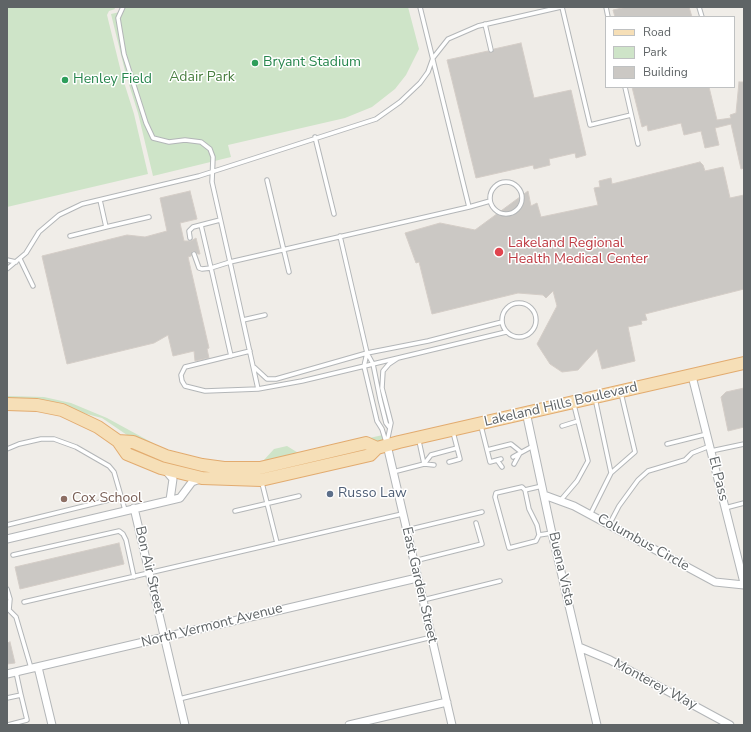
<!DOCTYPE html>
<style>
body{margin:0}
#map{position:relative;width:751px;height:732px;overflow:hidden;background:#f0ede8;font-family:"Nunito Sans",sans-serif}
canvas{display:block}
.frame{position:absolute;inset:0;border:8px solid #5f6466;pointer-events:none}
.legend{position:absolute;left:605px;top:16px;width:130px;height:72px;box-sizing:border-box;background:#fff;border:1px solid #bfc1c2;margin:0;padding:5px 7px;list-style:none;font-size:12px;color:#5f6466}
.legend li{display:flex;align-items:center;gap:8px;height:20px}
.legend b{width:20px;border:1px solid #bfc1c2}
</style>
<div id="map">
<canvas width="751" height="732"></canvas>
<div class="frame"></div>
<ul class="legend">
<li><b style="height:5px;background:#f6dfb7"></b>Road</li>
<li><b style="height:11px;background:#cee4c8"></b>Park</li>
<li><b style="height:11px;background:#cbc8c4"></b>Building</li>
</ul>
</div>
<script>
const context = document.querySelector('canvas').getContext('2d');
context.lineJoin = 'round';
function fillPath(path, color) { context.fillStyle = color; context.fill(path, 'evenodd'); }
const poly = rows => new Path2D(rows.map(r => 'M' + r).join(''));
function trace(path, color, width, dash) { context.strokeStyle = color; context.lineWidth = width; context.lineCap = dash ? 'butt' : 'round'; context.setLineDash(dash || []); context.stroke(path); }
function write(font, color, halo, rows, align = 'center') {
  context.font = font + ' "Nunito Sans",sans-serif'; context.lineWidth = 3; context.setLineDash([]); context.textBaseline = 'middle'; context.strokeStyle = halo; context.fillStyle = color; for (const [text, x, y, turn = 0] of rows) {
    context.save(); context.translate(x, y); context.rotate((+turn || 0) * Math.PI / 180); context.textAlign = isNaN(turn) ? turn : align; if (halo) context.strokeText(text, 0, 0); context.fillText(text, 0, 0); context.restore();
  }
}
fillPath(poly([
 [10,7,114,7,115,9,109,11,107,15,122,76,134,114,148,174,7,207,7,8],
 [119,7,408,7,419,49,406,75,395,89,372,107,345,118,228,145,231,157,153,176,138,113,126,75,111,14,120,12],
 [7,396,44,397,71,403,107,418,162,448,203,460,229,462,263,461,274,449,287,446,300,454,387,434,388,440,260,470,152,452,102,418,79,412,7,400]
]), '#cee4c8');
const building = poly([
 [627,7,689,7,692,17,615,17,613,10,627,7],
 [521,43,534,98,571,90,586,155,576,158,575,153,549,159,550,165,534,169,533,165,476,178,447,60,488,51,492,53,494,49,521,43],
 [739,82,744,82,744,168,741,169,731,124,715,128,719,145,705,148,701,131,684,135,681,123,648,131,647,125,642,127,632,87,709,87,717,120,731,118,730,115,736,113,739,82],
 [700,162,703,165,705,171,723,167,730,198,744,195,744,289,645,314,647,320,641,321,642,324,628,327,635,361,602,369,597,349,578,370,562,372,550,364,537,344,557,306,553,291,546,298,543,295,518,293,432,314,419,262,416,263,405,233,440,223,475,230,528,191,531,206,537,203,541,217,598,205,594,188,600,187,599,181,611,178,612,184,700,162],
 [190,191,197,219,180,223,184,241,191,241,196,238,200,254,198,254,193,251,191,256,188,257,209,348,207,349,209,358,195,361,194,351,173,356,168,335,154,343,67,364,42,256,127,235,145,237,167,231,160,198,190,191],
 [744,388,744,427,728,431,721,397,726,392,744,388],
 [119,543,124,564,20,589,15,567,119,543],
 [10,642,15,663,7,664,7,643,10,642]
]);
fillPath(building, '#cbc8c4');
trace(building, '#d4cdc7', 1);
const lane = poly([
 [123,7,118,18,124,54,146,123,153,138,169,142,185,140,201,142,210,149,213,157,212,182,230,262,469,207,420,7],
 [562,7,590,125,631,115],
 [606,7,608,17],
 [699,7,702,17],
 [485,24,491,50],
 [625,87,638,144],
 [315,137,334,214],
 [267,180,289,272],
 '490 198a16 16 0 1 1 32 0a16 16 0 1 1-32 0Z',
 [469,207,490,201],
 [106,227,149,217],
 [70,236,106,227,100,200],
 [340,236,367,353,373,364,380,399,386,423,389,427],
 [190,238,189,231,193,227,220,220],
 [194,254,199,268,202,269,211,268,201,225],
 [20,259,33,286],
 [7,260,16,262],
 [7,269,26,253,39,232,59,215,82,204,199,176,376,119,400,102,420,83,428,72,433,58,448,39,478,26,561,7],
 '502 320a17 17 0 1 1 34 0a17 17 0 1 1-34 0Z',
 [243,320,265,315],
 [250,351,185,367,181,375,182,381,185,386,205,391,258,389],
 [367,353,364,366,377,421,382,429,386,442],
 [231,356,211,268,230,262,258,389,302,381,398,358],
 [254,367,267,379,276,379,367,353,428,341,502,322],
 [481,426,490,462,501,459],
 [562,426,578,421],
 [387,442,391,423,382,388,383,371,389,364,398,358,506,332],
 [667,444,707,434],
 [7,449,19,444,41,439,54,439,76,447,109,466,114,472,125,510],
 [487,450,511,444,521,452],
 [711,451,744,444],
 [513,457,533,446],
 [497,460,502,467],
 [449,462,460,459,453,432],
 [514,464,520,453],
 [434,465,424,464,431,455,457,448],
 [393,472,424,464,419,441],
 [611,473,635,452,621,393],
 [262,483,277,543],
 [542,486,525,490,522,487,496,493,495,497,509,548,536,541,539,535,552,533],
 [525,490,529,509,537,525,539,535],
 [560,501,577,481,588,461,574,405],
 [725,508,744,503],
 [235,511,299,496],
 [590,515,611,473,595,398],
 [7,525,121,497],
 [609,525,619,506,638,480,648,471,685,460,692,453,710,446],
 [407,530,482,512],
 [13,555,119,531,123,534,126,540,134,577],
 [414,561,482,544,476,523],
 [7,589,10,599,9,610,16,617,31,668],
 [423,600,500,581],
 [24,602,402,514],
 [16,672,21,695],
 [7,698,21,695,27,720,8,725],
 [179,699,432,637]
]);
const street = poly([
 [692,376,744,583],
 [526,412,551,529,597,725],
 [387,445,452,725],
 [167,472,173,479,170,500],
 [544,495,574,506,715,582,744,585],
 [134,508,185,725],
 [7,539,180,498,192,482,200,479],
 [579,647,610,660,730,725],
 [38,667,52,725],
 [7,674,417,578],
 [349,725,447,702]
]);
const primary = poly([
 [7,404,37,405,62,410,98,427,118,441,127,454,161,468,202,478,261,480,370,455,377,448,399,442,744,363],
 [118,441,133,442,166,456,202,465,224,468,260,468,366,443,377,448]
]);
trace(lane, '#b3b6b8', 5.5);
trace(street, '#b3b6b8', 9);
trace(primary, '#e2ab6f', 14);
trace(lane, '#fff', 3.5);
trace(street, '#fff', 7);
trace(primary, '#f6dfb7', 12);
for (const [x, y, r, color] of [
 [255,63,4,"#2e9e5b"],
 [65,80,4,"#2e9e5b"],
 [499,252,5,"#e0444e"],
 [330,494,4,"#5c6f8a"],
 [64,499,4,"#8d6e63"]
]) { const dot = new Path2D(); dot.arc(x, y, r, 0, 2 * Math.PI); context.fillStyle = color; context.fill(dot); trace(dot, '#fff', 1.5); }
write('14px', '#27864d', '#fff', [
 ["Bryant Stadium",263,63],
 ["Henley Field",73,80]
], 'left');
write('14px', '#487e3f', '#fff', [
 ["Adair Park",202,78]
]);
write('14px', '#be3a42', '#fff', [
 ["Lakeland Regional",508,244],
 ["Health Medical Center",508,260]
], 'left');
write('14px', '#5f6466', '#fff', [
 ["Lakeland Hills Boulevard",561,405,-13],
 ["El Pass",718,479,76],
 ["Columbus Circle",643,543,29],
 ["Buena Vista",561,569,77],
 ["Bon Air Street",149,570,77],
 ["East Garden Street",419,585,77],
 ["North Vermont Avenue",212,626,-14],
 ["Monterey Way",655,685,28]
]);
write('14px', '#4e5e75', '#fff', [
 ["Russo Law",338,494]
], 'left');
write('14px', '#785e54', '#fff', [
 ["Cox School",72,499]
], 'left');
</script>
